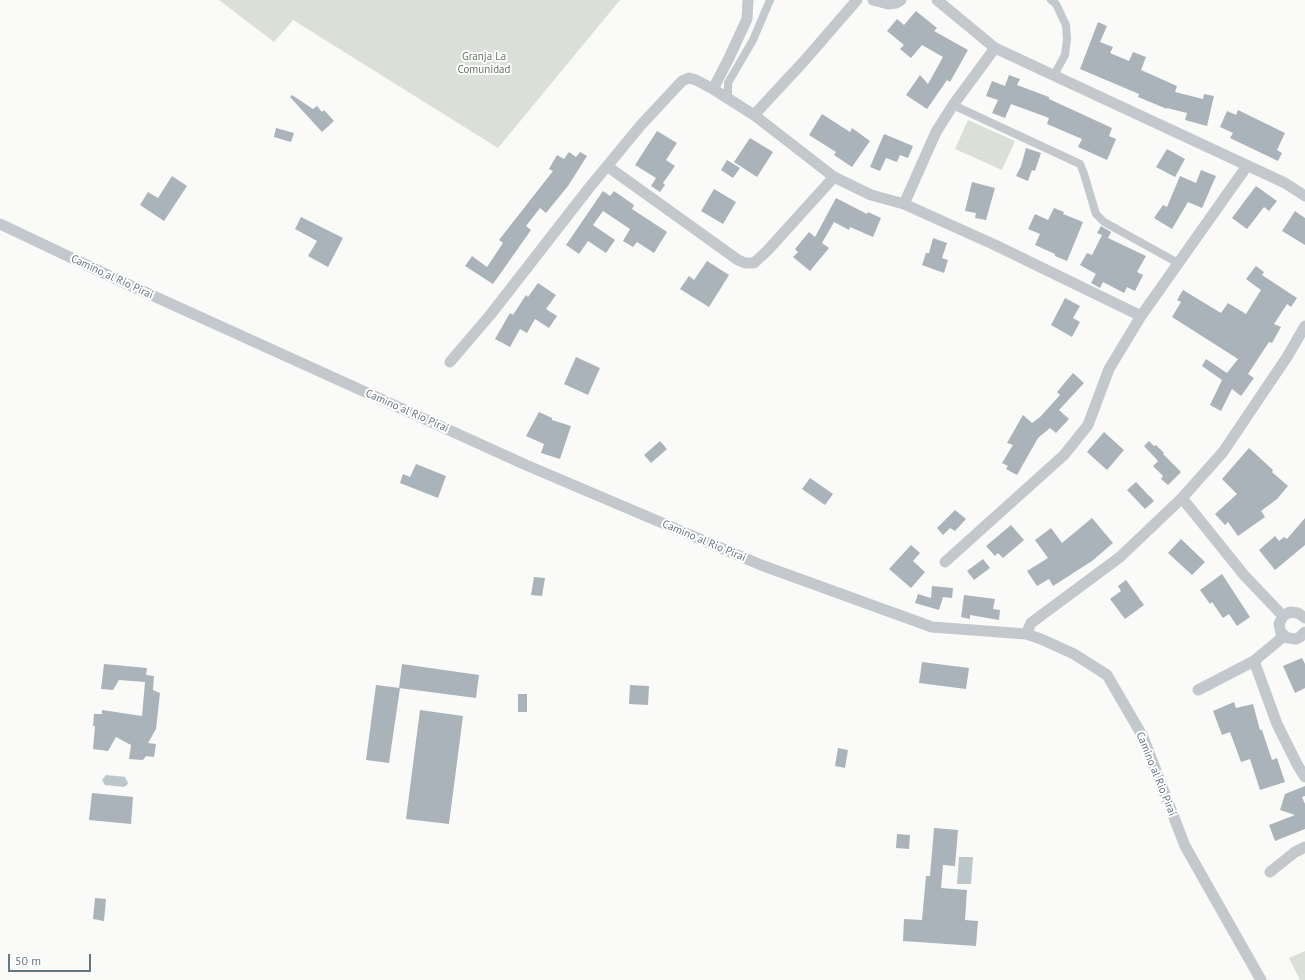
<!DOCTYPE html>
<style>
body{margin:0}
#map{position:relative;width:1305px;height:980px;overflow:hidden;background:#fafaf8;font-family:"PT Sans",sans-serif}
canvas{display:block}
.scale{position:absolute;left:8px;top:954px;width:83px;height:18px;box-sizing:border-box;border:2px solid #657683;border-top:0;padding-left:5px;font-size:12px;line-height:14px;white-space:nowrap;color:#657683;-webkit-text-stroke:3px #fff;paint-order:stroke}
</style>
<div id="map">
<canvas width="1305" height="980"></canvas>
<div class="scale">50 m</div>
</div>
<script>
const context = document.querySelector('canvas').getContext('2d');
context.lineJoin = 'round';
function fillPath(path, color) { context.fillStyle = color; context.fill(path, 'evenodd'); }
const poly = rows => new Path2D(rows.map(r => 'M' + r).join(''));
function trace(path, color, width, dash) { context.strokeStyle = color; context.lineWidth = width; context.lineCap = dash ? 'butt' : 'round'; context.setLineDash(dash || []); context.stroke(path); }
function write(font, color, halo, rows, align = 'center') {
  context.font = font + ' "PT Sans",sans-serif'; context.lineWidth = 4; context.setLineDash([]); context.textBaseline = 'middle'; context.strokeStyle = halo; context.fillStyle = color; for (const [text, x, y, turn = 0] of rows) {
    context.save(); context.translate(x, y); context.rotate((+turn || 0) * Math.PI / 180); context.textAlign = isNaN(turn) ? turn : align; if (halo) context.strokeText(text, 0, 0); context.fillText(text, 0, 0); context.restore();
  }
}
fillPath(poly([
 [219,0,620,0,498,148,293,20,274,42],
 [968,120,1015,141,1002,170,955,149],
 [1305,951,1305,980,1300,980,1289,958]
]), '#dadfd7');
fillPath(poly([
 [106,775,126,777,125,779,127,780,128,784,124,787,105,785,102,780],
 [959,857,973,857,971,884,957,884]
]), '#bbc7cb');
fillPath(poly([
 [916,11,937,28,934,31,968,50,950,82,947,80,927,109,906,95,920,75,928,84,943,57,922,45,911,58,900,49,904,45,887,31,897,19,904,25],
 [1098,22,1107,26,1100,42,1113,47,1110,53,1129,61,1133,52,1146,57,1141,70,1177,86,1175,92,1203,99,1204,94,1214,96,1207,126,1185,120,1187,113,1167,108,1167,109,1138,97,1139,94,1080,69],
 [1009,75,1020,79,1017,85,1049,97,1049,99,1112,128,1109,136,1116,139,1107,160,1078,147,1082,139,1047,124,1049,118,1011,104,1005,118,992,113,998,100,986,96,992,81,1005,86],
 [292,95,313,109,317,106,322,112,324,110,334,121,322,132,290,97],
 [1238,110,1285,133,1277,150,1282,153,1278,161,1230,138,1233,133,1220,127,1227,111,1236,115],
 [822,114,850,132,852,128,870,141,852,167,834,155,836,152,809,135],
 [276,128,294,133,291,142,274,137],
 [657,131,677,143,666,160,675,166,663,183,665,185,660,192,651,186,656,178,635,165],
 [884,134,913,146,908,158,900,155,897,162,886,158,880,171,870,167],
 [750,138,773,152,757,177,734,162],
 [1026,148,1041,153,1035,171,1032,170,1028,181,1016,176,1021,166],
 [1167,149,1185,159,1175,177,1156,167],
 [569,152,576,157,580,152,587,156,568,186,546,213,540,208,526,226,531,230,493,284,465,266,472,256,487,267,503,243,499,240,553,171,549,169,557,155,564,159],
 [727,160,740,168,733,178,721,170],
 [1201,170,1216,176,1202,208,1188,202,1172,229,1154,218,1163,205,1167,207,1180,176,1196,183],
 [172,176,187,186,164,221,140,205,148,192,158,198],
 [972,182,995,188,986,220,975,218,976,213,965,211],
 [1256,186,1277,201,1269,211,1264,207,1247,229,1232,218],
 [714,189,736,202,723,224,701,211],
 [603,191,610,196,614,191,634,205,632,209,667,232,654,253,637,242,633,247,623,241,630,229,603,211,593,225,615,240,606,253,588,241,579,254,566,245],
 [836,198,867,214,868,212,881,218,873,237,850,227,849,230,834,222,822,243,829,248,810,271,793,257,798,252,795,249,809,232,815,237],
 [1054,208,1064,212,1063,214,1083,222,1067,261,1055,256,1055,254,1035,245,1040,234,1028,229,1035,214,1048,220],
 [1295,211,1305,218,1305,245,1282,231],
 [301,217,343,238,328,267,308,256,317,241,295,229],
 [1101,226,1111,232,1108,238,1146,256,1137,272,1143,275,1135,291,1127,287,1124,293,1103,282,1100,288,1091,283,1096,274,1080,265,1087,253,1092,255,1102,235,1097,233],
 [933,238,947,243,942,258,948,260,944,273,922,265,926,253,929,253],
 [707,261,729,275,709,307,680,289,689,276,694,280],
 [1256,266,1264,272,1262,275,1297,298,1291,307,1287,304,1274,324,1281,327,1272,343,1269,342,1248,374,1254,378,1241,396,1232,389,1221,411,1210,405,1222,380,1202,366,1206,359,1227,373,1238,359,1172,317,1181,302,1177,300,1183,290,1221,313,1228,303,1246,314,1261,290,1246,279],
 [538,283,556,295,546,309,557,316,549,328,535,319,527,333,520,329,510,347,495,339,510,313,513,315,526,295,528,297],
 [1065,298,1080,306,1073,318,1080,322,1072,337,1051,325],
 [576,357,600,368,588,395,564,384],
 [1073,373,1084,383,1059,410,1069,419,1056,433,1050,428,1038,438,1017,475,1006,469,1008,466,1002,463,1013,445,1007,443,1023,415,1032,423,1040,417,1060,395,1057,392],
 [539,412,552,418,552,420,571,426,560,459,541,453,544,444,526,436],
 [1104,432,1124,450,1107,470,1087,452],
 [660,441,667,449,651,463,644,455],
 [1149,441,1154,446,1156,445,1164,453,1163,454,1181,472,1168,485,1161,479,1163,476,1153,466,1158,461,1144,446],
 [1249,448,1273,470,1272,472,1288,486,1277,499,1261,511,1265,517,1238,536,1228,522,1225,525,1215,514,1237,494,1222,479],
 [416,464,446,476,438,498,400,483,403,474,410,477],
 [810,478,833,494,825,505,802,489],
 [1136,482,1154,501,1145,509,1127,490],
 [955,510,966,519,955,531,950,528,943,535,937,528],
 [1092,518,1113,543,1092,561,1053,586,1049,579,1037,586,1027,571,1048,558,1035,540,1051,528,1062,543],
 [1305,518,1305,545,1275,570,1259,550,1275,536,1279,541,1284,537,1287,539],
 [1011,525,1024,540,1003,558,998,553,995,556,986,546],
 [1181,539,1205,562,1192,575,1168,553],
 [911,545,920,553,913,561,925,572,911,588,889,569],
 [983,559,990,568,974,580,967,571],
 [1222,574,1250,617,1237,626,1229,614,1223,618,1212,602,1210,604,1200,590],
 [534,577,545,578,542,596,531,595],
 [1126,580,1144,605,1125,619,1110,599,1121,591,1118,586],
 [932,586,953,588,952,598,943,597,939,610,915,603,918,594,931,598],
 [964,595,995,599,993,609,1000,610,999,620,970,615,970,619,961,617],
 [1302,658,1305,664,1305,688,1295,693,1283,666],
 [922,662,969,668,966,689,919,683],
 [104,664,147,668,146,675,154,676,153,690,160,693,156,729,148,743,156,744,154,757,146,756,143,760,129,759,131,745,116,737,108,751,93,749,95,726,93,726,94,714,102,714,102,710,142,716,145,682,119,680,113,690,101,689],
 [402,664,479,675,476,698,399,688],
 [376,685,400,688,389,763,366,760],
 [630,685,649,686,648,705,629,704],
 [518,694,527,694,527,712,518,712],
 [1234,702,1236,708,1253,704,1260,730,1262,730,1272,760,1277,758,1285,782,1260,790,1250,759,1241,762,1230,732,1222,735,1213,711],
 [420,710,463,716,449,824,406,819],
 [838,748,848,750,845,768,835,766],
 [1305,786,1305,796,1302,797,1305,804,1305,829,1275,841,1269,825,1295,815,1280,810,1285,794],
 [92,793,133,797,131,824,89,820],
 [934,828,958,830,955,866,943,865,941,888,967,890,965,920,978,921,976,946,903,941,904,919,922,920,926,876,930,876],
 [897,834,910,835,909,849,896,848],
 [95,898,106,899,104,921,93,919]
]), '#aab3b9');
trace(poly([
 [1051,0,1056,4,1066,25,1067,39,1065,55,1054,75],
 [728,99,728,83,753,40,770,0],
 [953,105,1080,164,1084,174,1096,214,1104,222,1178,263]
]), '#c3c8cc', 8);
trace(poly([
 [873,0,888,4,896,3,901,0],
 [937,0,995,48,1285,183,1305,196],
 [713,89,728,60,747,19,748,0],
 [754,115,805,60,857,0],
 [607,166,738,260,745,263,754,263,767,251,834,177],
 [904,204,936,132,953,105,995,48],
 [0,224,114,278,526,465,761,565,932,627,1026,634,1041,639,1074,654,1107,675,1143,737,1185,846,1261,980],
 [450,362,491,314,589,188,641,125,682,81,689,78,696,80,713,89,754,115,834,177,871,195,904,204,995,245,1141,316],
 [1182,498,1244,575,1283,616],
 [945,562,1064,455,1088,425,1109,369,1141,316,1247,166],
 [1305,618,1298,613,1290,612,1283,616,1279,624,1281,633,1288,638,1296,639,1300,637,1305,632],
 [1026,634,1031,623,1120,557,1182,498,1223,452,1287,357,1305,326],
 [1254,661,1277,724,1298,766,1305,777],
 [1198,690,1254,661,1284,636],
 [1270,872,1295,852,1305,847]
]), '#c3c8cc', 11);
write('11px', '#687a64', '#fff', [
 ["Granja La",484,57],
 ["Comunidad",484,70]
]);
write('11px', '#657683', '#fff', [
 ["Camino al Rio Pirai",112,277,25],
 ["Camino al Rio Pirai",407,411,24],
 ["Camino al Rio Pirai",704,541,23],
 ["Camino al Rio Pirai",1156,774,68]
]);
</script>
